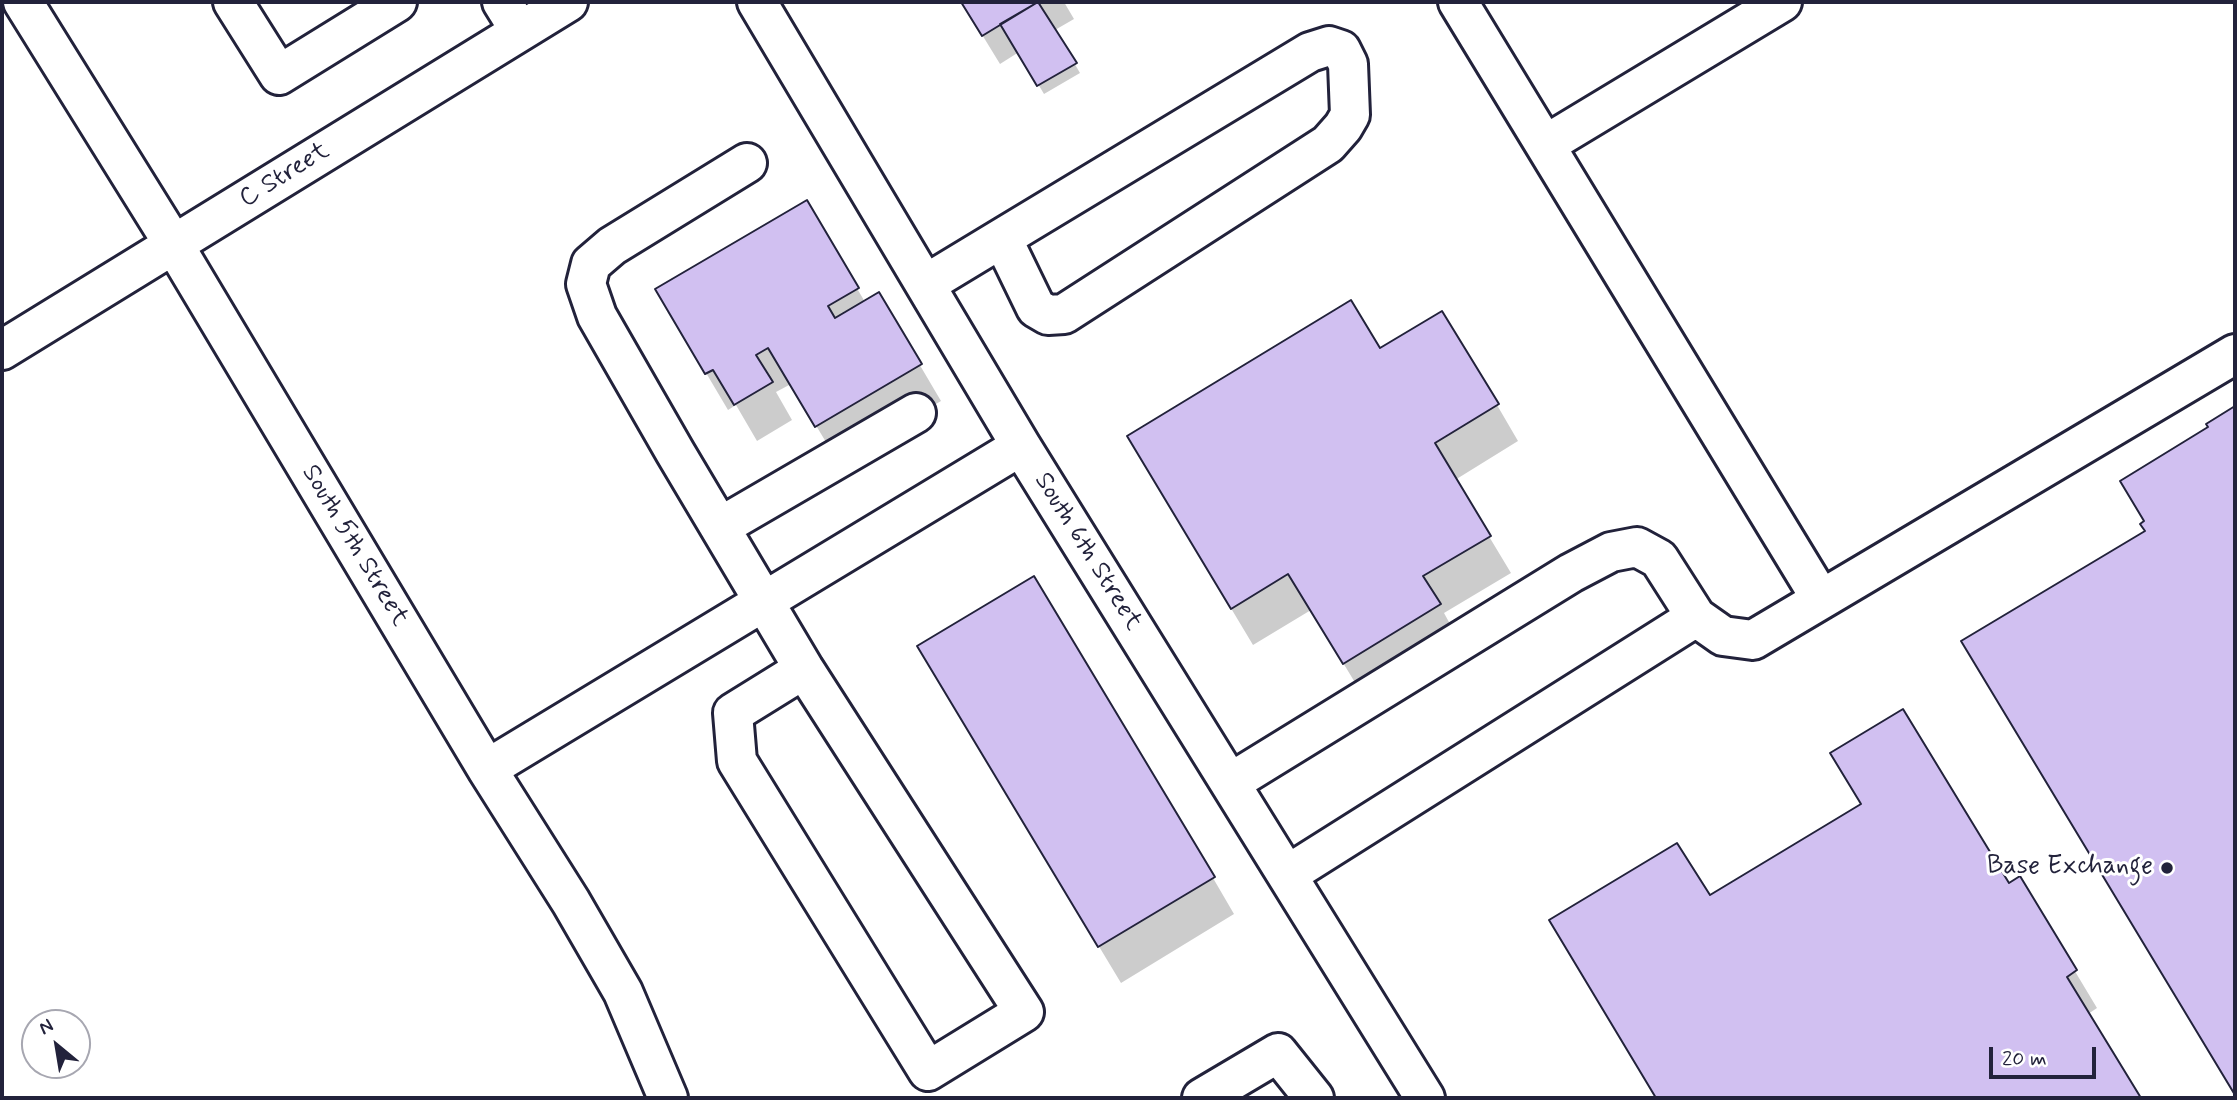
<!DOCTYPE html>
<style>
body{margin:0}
#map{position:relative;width:2237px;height:1100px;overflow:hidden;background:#fff;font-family:Mynerve,sans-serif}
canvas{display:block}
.frame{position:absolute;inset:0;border:4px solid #22223b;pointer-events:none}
.north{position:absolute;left:21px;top:1009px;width:70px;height:70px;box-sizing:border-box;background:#fff;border:2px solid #a7a7b1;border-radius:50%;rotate:330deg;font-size:19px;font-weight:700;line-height:28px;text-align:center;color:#22223b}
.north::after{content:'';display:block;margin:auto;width:24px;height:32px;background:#22223b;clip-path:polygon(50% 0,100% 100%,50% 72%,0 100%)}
.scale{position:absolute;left:1989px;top:1047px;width:107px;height:32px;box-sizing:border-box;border:4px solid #22223b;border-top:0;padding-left:9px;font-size:21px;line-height:24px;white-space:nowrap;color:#22223b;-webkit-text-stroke:5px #fff;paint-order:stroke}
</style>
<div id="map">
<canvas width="2237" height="1100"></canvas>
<div class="frame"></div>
<div class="north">N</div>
<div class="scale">20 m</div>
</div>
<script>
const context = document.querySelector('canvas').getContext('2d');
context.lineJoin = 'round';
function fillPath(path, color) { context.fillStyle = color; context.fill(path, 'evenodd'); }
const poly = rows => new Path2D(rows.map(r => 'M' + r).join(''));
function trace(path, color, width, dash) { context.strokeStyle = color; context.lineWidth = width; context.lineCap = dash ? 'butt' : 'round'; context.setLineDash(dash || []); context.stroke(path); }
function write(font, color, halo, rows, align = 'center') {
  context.font = font + ' Mynerve,sans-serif'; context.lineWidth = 6; context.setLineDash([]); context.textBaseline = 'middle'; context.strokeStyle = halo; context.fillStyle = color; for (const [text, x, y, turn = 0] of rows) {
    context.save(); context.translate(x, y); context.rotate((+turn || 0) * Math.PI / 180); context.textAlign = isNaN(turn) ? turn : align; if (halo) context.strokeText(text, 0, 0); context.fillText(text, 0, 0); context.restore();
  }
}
fillPath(poly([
 [962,2,1064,2,1074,19,1055,30,1080,73,1044,94,1019,52,1000,64],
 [806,202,865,302,878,294,941,401,838,462,791,384,776,392,792,420,757,441,736,405,728,410,657,290],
 [1380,350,1497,405,1518,441,1455,480,1511,573,1444,613,1460,642,1365,699,1311,610,1253,645,1150,473],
 [2235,408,2235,1093,1985,679,2147,531,2211,428,2209,424],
 [941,684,1213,878,1234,914,1121,983],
 [2019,878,2097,1008,2088,1014,2139,1098,1657,1098,1572,958,1709,898,2009,885]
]), '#0003');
const building = poly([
 [961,2,1038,2,982,36,961,2],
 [1038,2,1077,63,1037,86,1000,24,1038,2],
 [807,200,859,288,828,306,835,318,879,292,922,364,815,427,768,348,756,355,773,382,734,405,713,370,705,374,655,289,807,200],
 [1351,300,1380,348,1442,311,1499,404,1435,443,1491,536,1423,576,1441,604,1343,664,1288,574,1231,609,1127,436,1351,300],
 [2235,406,2235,1095,1961,641,2145,531,2140,524,2144,521,2120,481,2208,427,2206,424,2235,406],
 [1034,576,1215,877,1098,947,917,646,1034,576],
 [1903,709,2009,883,2020,876,2077,970,2067,977,2141,1098,1656,1098,1549,920,1677,843,1710,895,1861,804,1830,753,1903,709]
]);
fillPath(building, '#d1c0f1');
trace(building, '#22223b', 2);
const minor = poly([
 [23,2,174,245,487,769,571,902,623,992,668,1098],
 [233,2,279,75,397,2],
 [502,2,520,31],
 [757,2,1021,446,1425,1098],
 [1458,2,1821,599],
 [1545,145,1782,2],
 [747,163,612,246,591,264,586,284,597,316,675,452,804,669,1024,1012,928,1071,737,761,733,713,804,669],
 [926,284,1002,238,1310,52,1329,46,1341,50,1348,64,1350,115,1343,127,1328,144,1064,314,1048,315,1036,308,1002,238],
 [2,350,568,2],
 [720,527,916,413],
 [487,769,1021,446],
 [1230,783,1571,573,1611,552,1637,547,1659,559,1696,617],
 [1287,875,1696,617,1723,636,1753,640,2235,354],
 [1202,1098,1278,1053,1314,1098]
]);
trace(minor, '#22223b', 44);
trace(minor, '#fff', 38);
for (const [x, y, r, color] of [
 [2167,868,7,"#22223b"]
]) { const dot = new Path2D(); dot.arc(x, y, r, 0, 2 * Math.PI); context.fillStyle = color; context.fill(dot); trace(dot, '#fff', 2.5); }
write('26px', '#22223b', '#fff', [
 ["C Street",285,176,-32],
 ["South 5th Street",354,546,59],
 ["South 6th Street",1087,552,58]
]);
write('26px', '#22223b', '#fff', [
 ["Base Exchange",2153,868]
], 'right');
</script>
